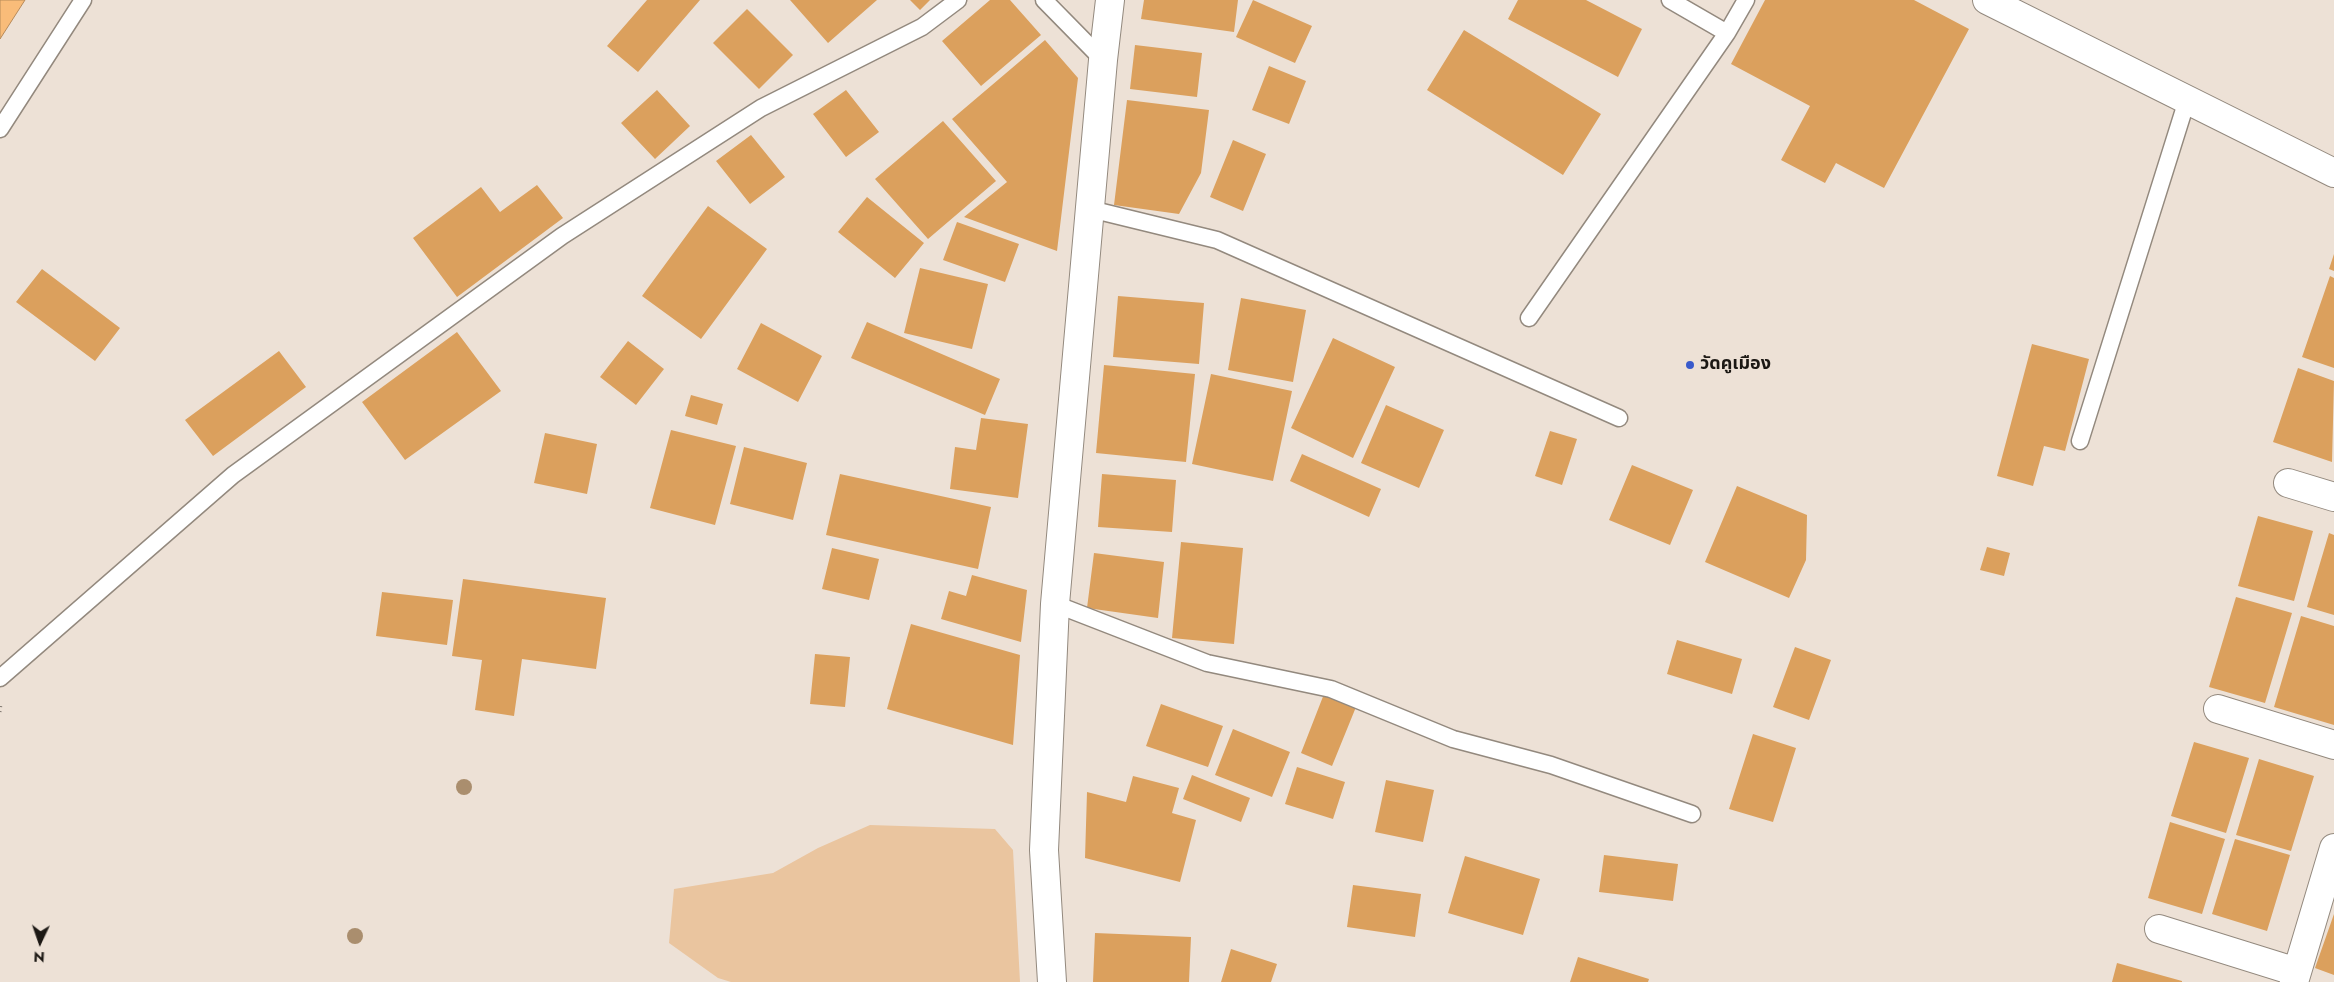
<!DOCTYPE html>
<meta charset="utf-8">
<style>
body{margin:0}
#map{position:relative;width:2334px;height:982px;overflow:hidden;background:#ede1d6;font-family:Jost,sans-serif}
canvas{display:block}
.north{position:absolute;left:15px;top:917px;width:50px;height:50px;-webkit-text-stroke:4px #ede1d6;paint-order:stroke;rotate:183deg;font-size:14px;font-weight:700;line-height:20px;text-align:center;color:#1c1814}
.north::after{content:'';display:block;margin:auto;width:18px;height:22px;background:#1c1814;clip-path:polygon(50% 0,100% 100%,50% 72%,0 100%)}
</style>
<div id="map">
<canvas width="2334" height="982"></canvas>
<div class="north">N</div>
</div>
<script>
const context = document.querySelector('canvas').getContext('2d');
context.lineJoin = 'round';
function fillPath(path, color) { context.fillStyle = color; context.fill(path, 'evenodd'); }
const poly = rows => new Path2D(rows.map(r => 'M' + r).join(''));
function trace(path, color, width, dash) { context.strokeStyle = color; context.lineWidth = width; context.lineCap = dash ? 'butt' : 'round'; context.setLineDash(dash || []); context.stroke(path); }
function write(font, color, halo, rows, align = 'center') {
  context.font = font + ' Jost,"Noto Sans Thai",sans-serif'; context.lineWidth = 4; context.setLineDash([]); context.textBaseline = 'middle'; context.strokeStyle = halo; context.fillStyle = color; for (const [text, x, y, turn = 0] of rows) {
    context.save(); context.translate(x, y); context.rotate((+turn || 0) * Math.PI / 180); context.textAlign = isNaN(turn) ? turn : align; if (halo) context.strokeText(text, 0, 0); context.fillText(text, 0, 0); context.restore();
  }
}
fillPath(poly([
 [870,825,995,829,1013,850,1020,982,731,982,718,978,669,943,674,889,773,873,818,848]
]), '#eac59f');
const water = poly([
 [0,0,25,0,0,39,0,0]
]);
fillPath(water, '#f9bc79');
trace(water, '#b78b5b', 1);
fillPath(poly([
 [647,0,700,0,638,72,607,46],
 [790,0,877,0,828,43],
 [910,0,930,0,920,10],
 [990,0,1010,0,1041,35,981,86,942,41],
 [1144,0,1238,0,1234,32,1141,19],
 [1253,0,1312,26,1295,63,1236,37],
 [1518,0,1586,0,1642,29,1618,77,1508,19],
 [1765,0,1914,0,1969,29,1884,188,1836,163,1825,183,1781,160,1810,106,1731,64],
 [747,9,793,55,759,89,713,43],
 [1464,30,1601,114,1563,175,1427,90],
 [1045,40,1078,78,1057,251,964,217,1007,182,952,119],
 [1135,45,1202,53,1197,97,1130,89],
 [1269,66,1306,81,1289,124,1252,110],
 [657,90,690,126,655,159,621,123],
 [846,90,879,132,846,157,813,114],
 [1127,100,1209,110,1201,173,1179,214,1114,205],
 [943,121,996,181,928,239,875,179],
 [751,135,785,177,750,204,716,161],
 [1233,140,1266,154,1243,211,1210,197],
 [537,185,563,218,457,297,413,238,481,187,500,212],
 [867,197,924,243,895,278,838,232],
 [708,206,767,249,701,339,642,296],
 [957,222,1019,244,1005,282,943,260],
 [2334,254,2334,271,2329,269],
 [920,268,988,284,972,349,904,333],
 [42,269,120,328,95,361,16,302],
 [2330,276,2334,278,2334,368,2302,357],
 [1118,296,1204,303,1199,364,1113,357],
 [1241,298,1306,310,1293,382,1228,370],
 [867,322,1000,379,985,415,851,358],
 [761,323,822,356,798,402,737,369],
 [457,332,501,391,405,460,362,402],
 [1333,338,1395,367,1353,458,1291,428],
 [628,341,664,369,636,405,600,377],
 [2032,344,2089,359,2065,451,2044,446,2033,486,1997,476],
 [279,351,306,387,213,456,185,420],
 [1104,365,1195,374,1186,462,1096,453],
 [2298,368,2334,381,2332,462,2273,442],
 [1211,374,1292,391,1273,481,1192,464],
 [691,395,723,404,717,425,685,416],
 [1386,405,1444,430,1419,488,1361,463],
 [981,418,1028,424,1018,498,950,489,955,447,976,450],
 [671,430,736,446,715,525,650,508],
 [1550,431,1577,439,1562,485,1535,476],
 [545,433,597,444,587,494,534,483],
 [744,447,807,463,793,520,730,504],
 [1302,454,1381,489,1369,517,1290,481],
 [1632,465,1693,490,1670,545,1609,520],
 [840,474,991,507,978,569,826,535],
 [1102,474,1176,480,1172,532,1098,527],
 [1737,486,1807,515,1806,560,1789,598,1705,562],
 [2258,516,2313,531,2294,601,2238,586],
 [2329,533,2334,535,2334,615,2307,607],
 [1181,542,1243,548,1234,644,1172,638],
 [1987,547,2010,553,2004,576,1980,570],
 [832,548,879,559,869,600,822,589],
 [1094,553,1164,562,1158,618,1087,608],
 [972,575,1027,590,1021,642,941,619,949,591,966,596],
 [463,579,606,598,596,669,522,659,514,716,475,710,482,660,452,656],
 [382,592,453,600,447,645,376,636],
 [2236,597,2292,613,2265,703,2209,687],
 [2301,616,2334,626,2334,725,2274,707],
 [911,624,1020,655,1013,745,887,709],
 [1677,640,1742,659,1732,694,1667,674],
 [1795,647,1831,660,1809,720,1773,707],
 [815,654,850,657,845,707,810,704],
 [1324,694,1356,707,1332,766,1301,753],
 [1161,704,1223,726,1208,767,1146,746],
 [1233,729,1290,752,1272,797,1215,775],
 [1753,734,1796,748,1773,822,1729,809],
 [2194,742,2249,758,2226,833,2171,816],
 [2259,759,2314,776,2291,851,2236,835],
 [1297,767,1345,782,1333,819,1285,804],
 [1192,775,1250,798,1241,822,1183,799],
 [1133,776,1179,788,1172,813,1196,820,1180,882,1085,858,1087,792,1126,802],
 [1386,780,1434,790,1423,842,1375,832],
 [2170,822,2225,839,2202,914,2148,898],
 [2235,839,2290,855,2267,931,2212,914],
 [1604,855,1678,864,1673,901,1599,892],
 [1465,856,1540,879,1523,935,1448,913],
 [1353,885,1421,894,1415,937,1347,927],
 [2334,914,2334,975,2315,968],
 [1095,933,1191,937,1189,982,1093,982],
 [1231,949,1277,964,1271,982,1221,982],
 [1578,957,1649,979,1648,982,1570,982],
 [2117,963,2182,981,2182,982,2112,982]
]), '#dba05d');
const service = poly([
 [1044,0,1103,60],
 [1670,0,1727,33],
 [0,129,83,0],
 [1090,209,1217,240,1619,418],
 [1529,318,1727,33,1746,0],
 [2080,441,2187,100],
 [1055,604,1207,663,1331,689,1453,739,1551,765,1692,814],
 [0,678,233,475,562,236,761,108,922,27,958,0]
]);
const minor = poly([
 [1987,0,2334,173],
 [2288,483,2334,497],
 [2218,709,2334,745],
 [2159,929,2297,972],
 [1052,982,1044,850,1055,604,1103,60,1110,0],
 [2294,982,2334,848]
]);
trace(service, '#93897e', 19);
trace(minor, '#93897e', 30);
trace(poly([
 [0,712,1,704]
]), '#7f7770', 3, [1, 4]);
trace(service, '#fff', 16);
trace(minor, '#fff', 28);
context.fillStyle = '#aa8e6e';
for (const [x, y] of [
 [464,787],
 [355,936]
]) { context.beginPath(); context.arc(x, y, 8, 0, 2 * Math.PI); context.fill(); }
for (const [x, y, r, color] of [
 [1690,365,5,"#395acb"]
]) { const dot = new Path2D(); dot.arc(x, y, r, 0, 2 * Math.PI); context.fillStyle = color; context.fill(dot); trace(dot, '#ede1d6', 2); }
write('bold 18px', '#1c1814', '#ede1d6', [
 ["วัดคูเมือง",1700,365]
], 'left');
</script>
